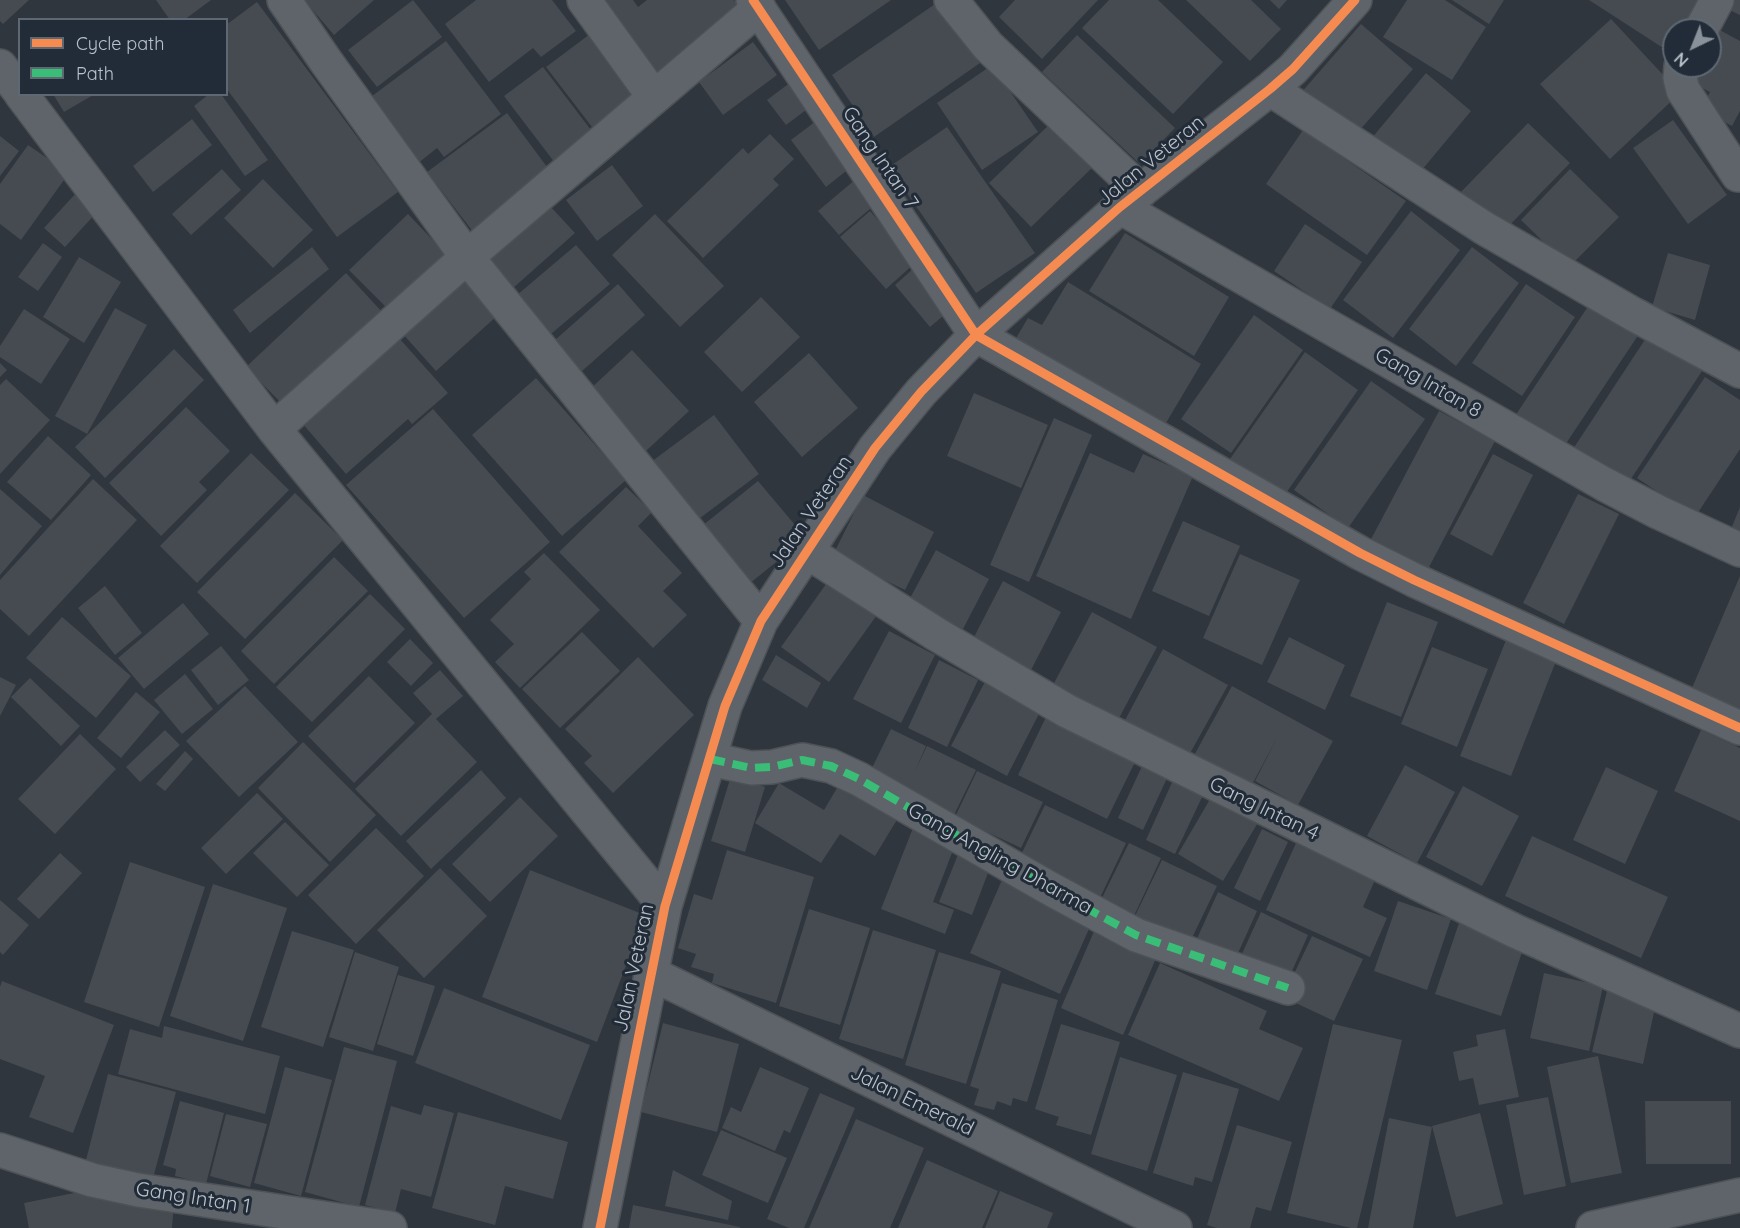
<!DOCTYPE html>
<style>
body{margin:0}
#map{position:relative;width:1740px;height:1228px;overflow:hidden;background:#2f363d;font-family:Quicksand,sans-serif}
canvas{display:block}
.legend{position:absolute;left:18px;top:18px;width:210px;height:78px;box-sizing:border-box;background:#212c38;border:2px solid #5e6873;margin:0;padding:8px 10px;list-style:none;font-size:18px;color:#bac2cc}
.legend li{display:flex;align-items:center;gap:12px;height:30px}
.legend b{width:30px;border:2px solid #5e6873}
.north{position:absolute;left:1662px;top:18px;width:60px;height:60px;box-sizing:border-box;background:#212c38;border:2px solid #5e6873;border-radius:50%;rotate:223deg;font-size:16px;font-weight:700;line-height:24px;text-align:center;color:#bac2cc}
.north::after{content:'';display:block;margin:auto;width:21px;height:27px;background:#89919a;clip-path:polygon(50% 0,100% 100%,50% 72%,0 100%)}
</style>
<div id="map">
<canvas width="1740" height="1228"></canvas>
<ul class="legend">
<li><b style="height:8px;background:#f68b52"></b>Cycle path</li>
<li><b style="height:8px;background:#3abd76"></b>Path</li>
</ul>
<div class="north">N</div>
</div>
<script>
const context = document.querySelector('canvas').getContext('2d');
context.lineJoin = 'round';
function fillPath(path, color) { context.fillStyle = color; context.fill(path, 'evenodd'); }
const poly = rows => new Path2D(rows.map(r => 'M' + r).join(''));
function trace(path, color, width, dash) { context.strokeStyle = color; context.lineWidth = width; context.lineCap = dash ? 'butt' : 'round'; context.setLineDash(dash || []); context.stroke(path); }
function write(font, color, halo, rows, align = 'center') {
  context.font = font + ' Quicksand,sans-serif'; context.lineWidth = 6; context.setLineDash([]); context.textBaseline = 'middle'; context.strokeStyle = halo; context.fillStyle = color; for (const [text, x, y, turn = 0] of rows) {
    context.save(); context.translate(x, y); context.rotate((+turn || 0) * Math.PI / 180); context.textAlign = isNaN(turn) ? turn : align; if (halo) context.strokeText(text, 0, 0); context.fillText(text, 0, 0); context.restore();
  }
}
fillPath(poly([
 [0,0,29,0,3,24,0,21],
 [156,0,211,0,184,20,170,20],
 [304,0,374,0,334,35],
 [413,0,442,37,377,87,348,50],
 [476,0,552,0,576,31,541,57,533,48,489,82,445,24],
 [606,0,633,0,638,7,647,0,734,0,740,7,653,77,597,8],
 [785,0,891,0,819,50],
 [1015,0,1098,0,1042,59,999,17],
 [1109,0,1158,0,1223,62,1173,114,1082,28],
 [1186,0,1251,0,1281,29,1250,61],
 [1270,0,1287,0,1279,9],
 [1407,0,1445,0,1486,27,1452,80,1383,37],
 [1452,0,1504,0,1489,24],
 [1589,0,1710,0,1691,30,1674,30,1674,55],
 [1729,0,1740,0,1740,15,1725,8],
 [257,2,398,192,337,237,226,88,226,25],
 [938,2,980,63,874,137,832,75],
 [1611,19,1680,93,1610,159,1540,84],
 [1361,24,1413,69,1352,139,1300,94],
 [1716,28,1740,41,1740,111,1732,126,1701,110,1710,92,1689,81,1697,66,1710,66,1710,40],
 [594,31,640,91,592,127,546,67],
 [1077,35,1175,128,1140,164,1042,72],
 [446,41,501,114,444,157,437,148,417,164,368,99],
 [753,42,777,75,723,115,699,82],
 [992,65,1038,132,982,170,937,103],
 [543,67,594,134,555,163,504,96],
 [1426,73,1471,111,1416,177,1371,139],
 [795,79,814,104,786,125,767,100],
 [53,94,95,94,64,112],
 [209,94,221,94,268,160,245,176,194,106],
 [507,113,553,175,474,233,427,172],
 [192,119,212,145,153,192,133,166],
 [1054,120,1096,164,1031,227,989,183],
 [1673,120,1727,195,1688,224,1633,148],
 [816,121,851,167,826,187,791,140],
 [1528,123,1570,163,1504,231,1459,194],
 [947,127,1035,253,976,293,889,167],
 [1303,130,1406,201,1367,255,1266,184],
 [770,134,794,159,773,179,779,185,703,258,667,221,743,148,748,154],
 [0,136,19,151,0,176],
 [28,145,69,173,21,240,0,224,0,184],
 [612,165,643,206,597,241,566,200],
 [222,169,241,190,191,235,172,214],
 [1570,169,1619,217,1569,267,1521,220],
 [263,179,313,230,273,268,224,218],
 [856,179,877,203,839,235,818,211],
 [76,193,97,212,65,247,44,228],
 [550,206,575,233,512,289,487,261],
 [870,211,915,263,886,289,840,237],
 [1411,211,1460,250,1393,338,1343,300],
 [408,214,448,256,390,311,349,270],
 [655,214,724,286,680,327,612,255],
 [1305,224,1362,262,1330,309,1274,271],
 [1125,233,1229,297,1194,356,1089,291],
 [43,243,62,257,38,291,18,277],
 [576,245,610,284,551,334,517,295],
 [312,247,329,269,250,333,233,310],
 [1472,247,1519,283,1456,366,1409,329],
 [1668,253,1710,265,1695,320,1652,307],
 [79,257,121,282,84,343,43,317],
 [914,268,950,310,930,327,895,285],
 [346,273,384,314,285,407,246,367],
 [465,278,498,315,436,371,402,333],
 [1068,282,1201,364,1163,428,1050,358,1044,368,1010,348,1028,318,1042,325],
 [618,284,645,315,581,372,554,341],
 [1526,284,1575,317,1522,396,1472,363],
 [761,297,800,337,742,392,704,352],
 [1591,302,1639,334,1563,448,1515,416],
 [115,308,147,325,87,434,55,416],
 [24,309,70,339,41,384,0,357,0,346],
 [1254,315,1303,350,1231,453,1181,419],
 [1650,332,1704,368,1627,485,1573,449],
 [399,338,448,393,412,424,408,419,346,474,302,423],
 [174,349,204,380,105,478,75,447],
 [632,350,689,411,646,451,589,390],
 [1305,352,1358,390,1284,496,1230,459],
 [809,353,858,408,802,457,754,402],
 [0,363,7,370,0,377],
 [1705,377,1740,400,1740,449,1695,517,1637,478],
 [536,378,626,480,562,536,472,435],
 [6,379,50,420,0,474,0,385],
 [1371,381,1425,419,1348,528,1294,490],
 [974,393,1048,425,1021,488,947,456],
 [186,407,230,451,199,482,207,490,161,536,109,483],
 [433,409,550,542,464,618,346,485],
 [1439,411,1495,441,1427,571,1370,541],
 [714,415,759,474,696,521,651,462],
 [1054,418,1092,435,1029,582,990,565],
 [48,436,91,475,51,520,7,482],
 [251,453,289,490,197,583,160,546],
 [1090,453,1134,473,1143,454,1193,476,1131,619,1036,576],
 [1493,454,1533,475,1492,556,1450,534],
 [93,479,137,520,29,636,0,609,0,580],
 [758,481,806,538,749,584,702,526],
 [626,487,652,512,638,526,682,573,663,591,687,615,653,648,559,552],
 [0,489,42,526,0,575],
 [295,493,343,540,245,639,197,592],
 [1578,494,1619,514,1564,624,1523,603],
 [863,495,934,532,905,590,833,555],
 [1740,507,1740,533,1731,529],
 [1183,521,1240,546,1209,616,1152,591],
 [936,550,989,579,963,629,909,600],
 [544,553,600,610,520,688,495,662,514,644,490,620,531,579,524,572],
 [1240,554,1300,580,1262,665,1203,638],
 [334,557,368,591,274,684,241,651],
 [1740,576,1740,718,1689,695],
 [829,580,877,615,829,682,781,647],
 [1003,581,1061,612,1031,670,973,639],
 [105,586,142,633,115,655,78,608],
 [370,594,405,629,312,722,276,687],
 [1387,602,1438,622,1401,717,1350,696],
 [183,603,209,634,144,689,118,658],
 [1092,612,1157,647,1118,720,1053,685],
 [62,617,131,676,96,718,26,658],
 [889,631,935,655,901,723,853,699],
 [582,632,620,671,560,728,522,689],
 [1508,635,1558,656,1511,776,1460,756],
 [1289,637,1345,665,1325,710,1267,682],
 [410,639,433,663,411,686,387,662],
 [221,646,249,680,218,705,191,670],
 [1432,647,1488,669,1457,747,1401,724],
 [1163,649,1228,685,1188,757,1124,722],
 [776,655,821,683,807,708,762,680],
 [638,657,694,715,613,793,584,763,592,756,565,729],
 [939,660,978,680,947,747,908,728],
 [440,670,463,696,436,719,477,762,401,836,355,789,432,714,413,693],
 [185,674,213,709,182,734,154,700],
 [369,676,415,723,354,783,308,736],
 [0,677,16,685,0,716],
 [30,678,80,726,61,746,11,697],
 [987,678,1042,708,1007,776,951,746],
 [245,686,298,742,239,797,186,741],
 [1232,686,1333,741,1298,805,1255,781,1277,738,1248,792,1191,761],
 [136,692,160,712,121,758,97,738],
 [1047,715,1136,760,1107,819,1018,775],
 [891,729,926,746,915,771,927,746,976,770,952,819,870,772],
 [165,730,180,745,140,782,126,767],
 [1701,730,1740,748,1740,821,1674,791],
 [80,734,116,769,55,834,18,799],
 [303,742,376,815,330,862,258,788],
 [185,751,193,759,165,791,156,784],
 [1143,764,1168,776,1143,830,1118,818],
 [1405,765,1455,792,1417,863,1367,836],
 [1606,767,1658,791,1625,864,1573,840],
 [481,770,506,798,431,869,406,841],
 [977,771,1043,802,1021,848,955,817],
 [731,776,765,787,745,852,711,841],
 [1174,778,1204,793,1175,854,1146,840],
 [779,783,824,810,840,783,898,818,875,856,840,834,821,863,755,823],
 [1463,786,1519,816,1482,886,1426,857],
 [257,793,283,819,226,874,201,848],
 [1213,794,1259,821,1223,881,1178,854],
 [520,797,558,836,490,902,452,864],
 [1045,805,1126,843,1099,900,1018,861],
 [285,822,329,865,297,897,253,853],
 [915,823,957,840,933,902,954,910,945,934,881,909],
 [376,828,424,876,356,944,308,895],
 [1262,829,1288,842,1260,901,1234,888],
 [1532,836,1668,897,1641,958,1505,896],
 [1129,843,1161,858,1133,918,1100,902],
 [1296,843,1375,880,1363,907,1387,918,1370,957,1266,910],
 [727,850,814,877,776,1003,712,983,714,974,691,967,696,954,678,948,694,894,712,900],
 [959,852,991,865,972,915,939,902],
 [60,853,82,873,39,919,17,899],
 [1162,860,1217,886,1190,942,1135,916],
 [130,862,205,887,159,1027,84,1002],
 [440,868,487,916,424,978,377,930],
 [530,870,645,915,597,1042,482,997],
 [1002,880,1093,920,1060,994,970,953],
 [213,884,287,908,243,1041,170,1016],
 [1218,892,1257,911,1234,962,1195,943],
 [0,900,29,925,3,955,0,952],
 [1398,901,1451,919,1427,990,1374,971],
 [809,909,870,928,840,1025,779,1006],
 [1261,912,1308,935,1284,989,1236,967],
 [1459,923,1524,946,1501,1016,1435,994],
 [1095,929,1157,956,1123,1035,1061,1008],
 [873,930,936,950,903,1059,839,1039],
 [292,931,354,950,323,1047,261,1027],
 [1312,936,1363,959,1334,1021,1283,997],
 [355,952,399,967,373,1051,329,1037],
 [939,952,1001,971,966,1084,905,1065],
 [1160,963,1267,1011,1259,1029,1303,1048,1279,1101,1128,1035],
 [1544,973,1603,986,1589,1051,1530,1038],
 [398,975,435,986,413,1056,377,1044],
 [2,981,114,1025,73,1133,29,1117,45,1076,0,1059,0,987],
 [1002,983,1058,1000,1027,1102,1013,1098,1011,1106,997,1101,994,1110,974,1105,979,1089,970,1086],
 [1608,987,1657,998,1643,1064,1592,1052],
 [444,988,590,1045,561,1120,415,1063],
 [663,1023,739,1044,717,1132,641,1112],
 [1061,1024,1120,1042,1091,1135,1056,1125,1059,1117,1035,1109],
 [1333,1024,1402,1040,1357,1228,1351,1228,1287,1213],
 [164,1026,280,1056,265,1114,118,1074,130,1029,162,1038],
 [1505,1029,1519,1097,1479,1105,1473,1078,1459,1081,1453,1052,1478,1046,1476,1035],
 [344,1047,397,1061,359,1207,305,1192],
 [1598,1056,1622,1173,1571,1183,1547,1067],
 [1120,1057,1177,1075,1147,1171,1091,1154],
 [285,1067,332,1080,301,1196,254,1183],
 [760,1067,809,1088,790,1133,784,1130,775,1151,722,1128,731,1107,741,1112],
 [1183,1072,1239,1089,1212,1182,1195,1177,1193,1186,1153,1173],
 [108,1074,176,1092,152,1182,85,1164],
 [820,1093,855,1108,804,1228,789,1228,767,1219],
 [1548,1097,1566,1186,1524,1195,1506,1105],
 [180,1101,224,1113,206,1184,175,1176,176,1169,163,1165],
 [1645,1101,1731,1101,1731,1164,1646,1164],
 [424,1105,454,1113,431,1197,401,1189,395,1213,365,1205,391,1106,421,1115],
 [458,1112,568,1142,553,1199,505,1186,495,1225,432,1208],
 [1480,1113,1503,1204,1456,1217,1432,1126],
 [226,1114,267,1124,250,1187,210,1176],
 [1389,1118,1432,1127,1413,1228,1368,1228],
 [856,1119,924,1148,890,1228,809,1228],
 [1237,1125,1292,1142,1271,1211,1256,1207,1250,1228,1217,1228,1207,1225],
 [721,1130,787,1158,768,1203,702,1175],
 [927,1160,998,1191,982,1228,898,1228],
 [673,1170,732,1201,728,1220,665,1206],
 [1000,1191,1053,1213,1047,1228,985,1228],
 [74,1193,174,1203,172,1228,29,1228,24,1203],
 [633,1205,740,1227,740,1228,629,1228]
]), '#464b51');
const minor = poly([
 [284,0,325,60,467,257,761,621],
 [584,0,654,97],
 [753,0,976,335,1360,553,1414,580,1740,728],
 [951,0,988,46,1141,191],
 [1701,30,1717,0],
 [0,66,20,92],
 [1681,66,1680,78,1683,90,1738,175],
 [1270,89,1484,228,1633,314,1740,371],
 [21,94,274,429,665,906],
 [1120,207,1604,484,1658,512,1740,550],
 [274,429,467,257,759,8],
 [806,551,936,634,1067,711,1515,931,1740,1031],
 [710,759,751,768,772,767,802,760,831,766,859,779,1049,888,1136,935,1288,988],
 [650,973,1175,1228],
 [0,1150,92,1180,138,1190,390,1228],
 [600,1228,665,906,725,706,761,621,875,448,921,392,976,335,1120,207,1270,89,1293,69,1355,0],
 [1593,1228,1740,1195]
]);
trace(minor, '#4d5257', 36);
trace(minor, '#5f646a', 33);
trace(poly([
 [710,759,751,768,772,767,802,760,831,766,859,779,1049,888,1136,935,1288,988]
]), '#3abd76', 8, [15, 8]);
trace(poly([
 [753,0,976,335,1360,553,1414,580,1740,728],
 [600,1228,665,906,725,706,761,621,875,448,921,392,976,335,1120,207,1270,89,1293,69,1355,0]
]), '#f68b52', 9);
write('20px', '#bac2cc', '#212c38', [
 ["Gang Intan 7",880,158,56],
 ["Jalan Veteran",1151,161,-39],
 ["Gang Intan 8",1428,383,30],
 ["Jalan Veteran",811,512,-56],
 ["Gang Intan 4",1264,809,26],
 ["Gang Angling Dharma",1000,859,29],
 ["Jalan Veteran",634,968,-78],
 ["Jalan Emerald",912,1101,26],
 ["Gang Intan 1",193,1198,9]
]);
</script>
